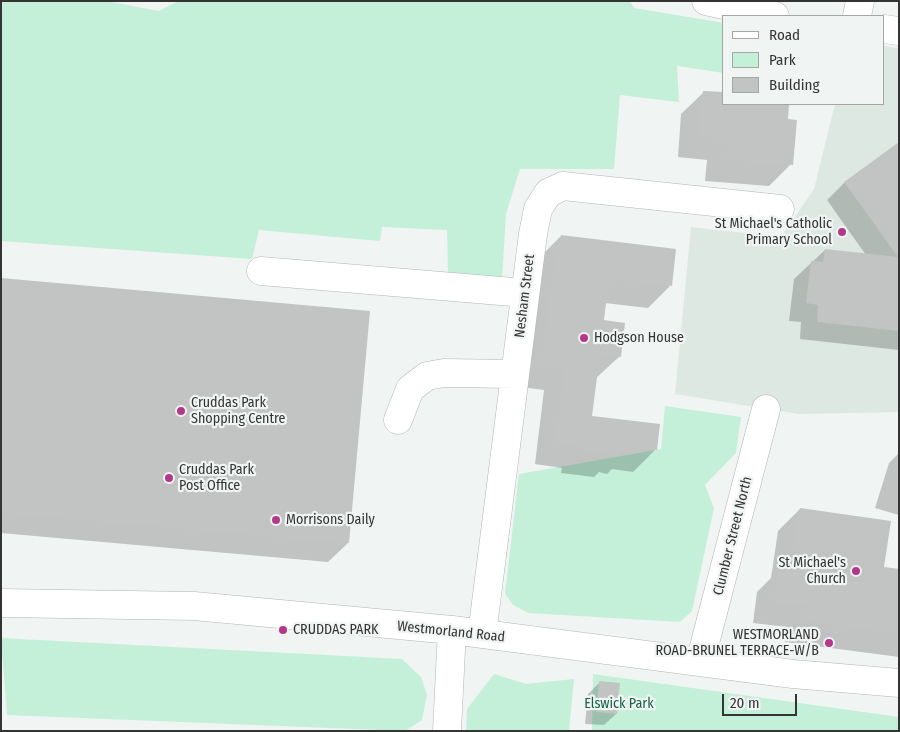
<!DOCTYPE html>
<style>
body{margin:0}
#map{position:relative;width:900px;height:732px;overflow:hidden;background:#f0f4f2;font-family:"Fira Sans Condensed",sans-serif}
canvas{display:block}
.frame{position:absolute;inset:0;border:2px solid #333433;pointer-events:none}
.legend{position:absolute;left:722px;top:15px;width:162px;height:90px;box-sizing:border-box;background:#f0f4f2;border:1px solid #a4a7a6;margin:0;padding:6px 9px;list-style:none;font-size:15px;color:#333433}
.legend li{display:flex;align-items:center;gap:10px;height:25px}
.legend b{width:25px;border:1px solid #a4a7a6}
.scale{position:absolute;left:722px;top:694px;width:75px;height:22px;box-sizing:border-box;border:2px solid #333433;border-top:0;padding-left:6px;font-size:15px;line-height:18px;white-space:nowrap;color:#333433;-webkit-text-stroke:4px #f0f4f2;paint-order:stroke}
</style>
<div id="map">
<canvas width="900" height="732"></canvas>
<div class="frame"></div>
<ul class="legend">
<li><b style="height:6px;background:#fff"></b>Road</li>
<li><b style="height:14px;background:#c4f0da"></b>Park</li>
<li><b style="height:14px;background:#c1c4c3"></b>Building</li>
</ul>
<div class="scale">20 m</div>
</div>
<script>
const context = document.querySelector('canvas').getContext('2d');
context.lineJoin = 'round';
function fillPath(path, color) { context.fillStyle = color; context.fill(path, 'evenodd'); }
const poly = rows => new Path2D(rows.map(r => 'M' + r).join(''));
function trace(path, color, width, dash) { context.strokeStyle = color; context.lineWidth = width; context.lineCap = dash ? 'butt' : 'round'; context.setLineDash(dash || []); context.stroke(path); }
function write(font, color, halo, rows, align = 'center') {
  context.font = font + ' "Fira Sans Condensed",sans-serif'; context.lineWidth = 4.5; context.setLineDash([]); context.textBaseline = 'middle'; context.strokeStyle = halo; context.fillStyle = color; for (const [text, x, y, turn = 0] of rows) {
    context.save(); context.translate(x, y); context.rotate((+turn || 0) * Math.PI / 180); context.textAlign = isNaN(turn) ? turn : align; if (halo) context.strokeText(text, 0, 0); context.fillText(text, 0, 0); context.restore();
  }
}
fillPath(poly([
 [884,46,899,48,899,412,799,414,675,394,691,227,781,237,814,189,835,104,884,104]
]), '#dee8e2');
fillPath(poly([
 [1,1,106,1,159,11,179,1,630,1,634,8,724,23,724,73,677,66,679,102,620,95,614,169,520,169,506,214,502,280,448,278,447,230,382,227,380,241,259,230,252,259,1,241],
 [665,406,741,417,736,453,705,485,714,508,692,611,680,622,528,613,513,605,505,594,519,474,661,449],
 [1,638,402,659,421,677,427,695,422,720,405,731,7,715],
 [494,674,526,684,574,679,569,731,466,731,467,709],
 [593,674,899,717,899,731,592,731]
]), '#c4f0da');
fillPath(poly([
 [704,92,724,104,788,104,786,120,791,164,769,186,705,181,707,160,678,157,681,114],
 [896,146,899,150,899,350,800,339,801,322,789,321,794,279,825,250,866,255,827,200,844,183],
 [561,236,670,286,648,308,605,303,603,321,620,356,596,378,591,417,656,449,633,472,612,469,607,474,599,472,594,477,561,473,562,468,535,464,544,390,520,387,539,258],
 [1,279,348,543,328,562,1,533],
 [899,453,899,515,875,508,889,463],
 [800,509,883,568,899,570,899,657,785,642,787,627,753,623,757,592,771,578,778,531],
 [600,682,616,714,604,725,585,724,588,694]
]), '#0003');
fillPath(poly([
 [703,91,724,92,724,104,789,104,788,119,797,120,793,165,727,159,729,138,699,135],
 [899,142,899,331,817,322,818,305,806,303,811,261,823,262,825,249,898,257,844,182],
 [561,235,676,249,672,286,609,278,604,320,625,323,621,357,600,354,592,416,660,424,657,450,632,446,631,452,618,450,618,455,583,451,584,446,556,442,565,368,542,365,554,270,556,271],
 [1,278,370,311,349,543,1,512],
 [800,508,891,521,884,567,899,569,899,633,806,620,808,605,775,601,779,568,791,570],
 [599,681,620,683,617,714,596,712]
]), '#c1c4c3');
const minor = poly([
 [706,1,775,16],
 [857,16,860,1],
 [884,29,899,31],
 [261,271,525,293],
 [398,420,410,389,427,376,444,373,515,374],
 [1,603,194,606,452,630,793,674,899,683],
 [482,634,533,234,538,209,548,193,563,186,780,209],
 [700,662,766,409],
 [447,731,452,630]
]);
trace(minor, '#b2b5b4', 29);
trace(minor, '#fff', 28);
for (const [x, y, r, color] of [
 [842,232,5,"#b3388a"],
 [584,338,5,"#b3388a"],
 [181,411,5,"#b3388a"],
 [169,478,5,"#b3388a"],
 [276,520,5,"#b3388a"],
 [856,571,5,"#b3388a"],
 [283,630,5,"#b3388a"],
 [829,643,5,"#b3388a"]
]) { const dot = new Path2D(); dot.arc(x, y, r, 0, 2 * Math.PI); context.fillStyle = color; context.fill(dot); trace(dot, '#f0f4f2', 2); }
write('14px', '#333433', '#f0f4f2', [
 ["St Michael's Catholic",832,224,"right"],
 ["Primary School",832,240,"right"],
 ["Hodgson House",594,338],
 ["Cruddas Park",191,403],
 ["Shopping Centre",191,419],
 ["Cruddas Park",179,470],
 ["Post Office",179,486],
 ["Morrisons Daily",286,520],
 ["St Michael's",846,563,"right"],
 ["Church",846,579,"right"],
 ["CRUDDAS PARK",293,630],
 ["WESTMORLAND",819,635,"right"],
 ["ROAD-BRUNEL TERRACE-W/B",819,651,"right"]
], 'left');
write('14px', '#333433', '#f0f4f2', [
 ["Nesham Street",525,296,-83],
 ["Clumber Street North",733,536,-76],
 ["Westmorland Road",451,632,6]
]);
write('14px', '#136447', '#f0f4f2', [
 ["Elswick Park",619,704]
]);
</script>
